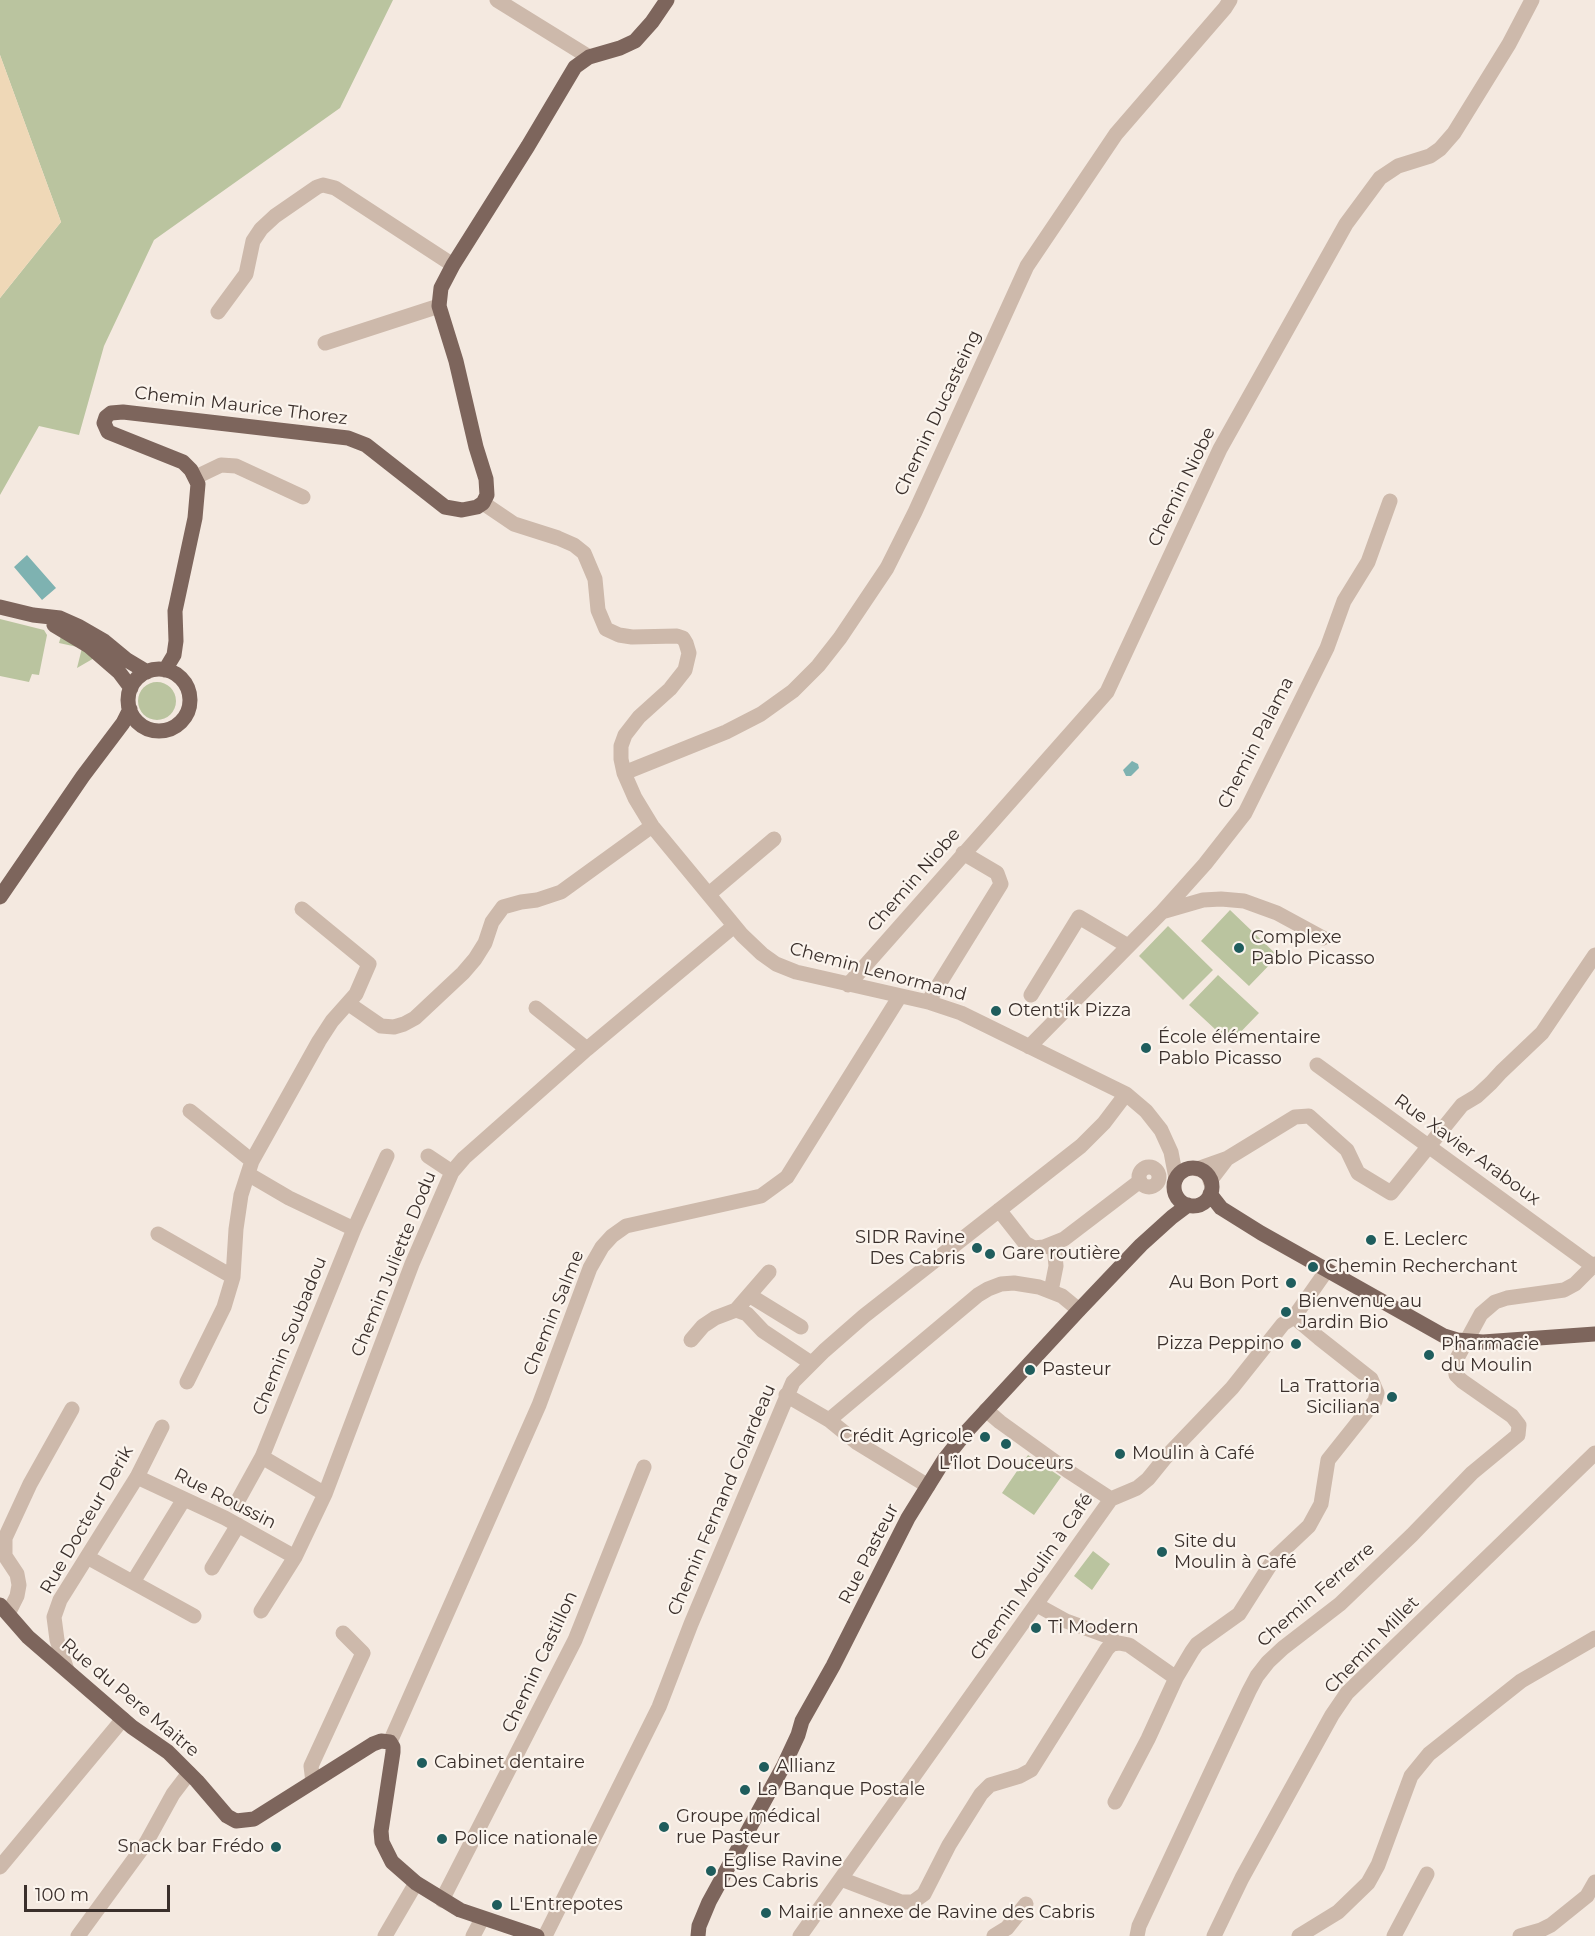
<!DOCTYPE html>
<meta charset="utf-8">
<style>
body{margin:0}
#map{position:relative;width:1595px;height:1936px;overflow:hidden;background:#f4e9e0;font-family:Montserrat,sans-serif}
canvas{display:block}
.scale{position:absolute;left:24px;top:1885px;width:146px;height:27px;box-sizing:border-box;border:3px solid #3a2f2b;border-top:0;padding-left:8px;font-size:18px;line-height:21px;white-space:nowrap;color:#3a2f2b;-webkit-text-stroke:4px #fbf4ed;paint-order:stroke}
</style>
<div id="map">
<canvas width="1595" height="1936"></canvas>
<div class="scale">100 m</div>
</div>
<script>
const context = document.querySelector('canvas').getContext('2d');
context.lineJoin = 'round';
function fillPath(path, color) { context.fillStyle = color; context.fill(path, 'evenodd'); }
const poly = rows => new Path2D(rows.map(r => 'M' + r).join(''));
function trace(path, color, width, dash) { context.strokeStyle = color; context.lineWidth = width; context.lineCap = dash ? 'butt' : 'round'; context.setLineDash(dash || []); context.stroke(path); }
function write(font, color, halo, rows, align = 'center') {
  context.font = font + ' Montserrat,sans-serif'; context.lineWidth = 4.5; context.setLineDash([]); context.textBaseline = 'middle'; context.strokeStyle = halo; context.fillStyle = color; for (const [text, x, y, turn = 0] of rows) {
    context.save(); context.translate(x, y); context.rotate((+turn || 0) * Math.PI / 180); context.textAlign = isNaN(turn) ? turn : align; if (halo) context.strokeText(text, 0, 0); context.fillText(text, 0, 0); context.restore();
  }
}
fillPath(poly([
 [0,0,393,0,340,108,154,240,104,346,79,435,39,426,0,495,0,298,61,222,0,55],
 [0,619,44,630,47,635,39,675,32,674,29,682,0,676],
 [61,636,65,636,96,657,77,668,82,648,59,643],
 '138 701a19 19 0 1 1 38 0a19 19 0 1 1-38 0Z',
 [1230,910,1278,956,1249,986,1201,941],
 [1168,926,1213,970,1183,1000,1139,956],
 [1218,975,1259,1013,1230,1043,1189,1005],
 [1028,1455,1061,1477,1034,1515,1002,1493],
 [1093,1551,1110,1564,1092,1590,1074,1576]
]), '#bac49f');
fillPath(poly([
 [0,55,61,222,0,298]
]), '#efd8b7');
fillPath(poly([
 [27,555,56,588,42,600,14,567],
 [1132,761,1138,764,1139,768,1131,776,1126,776,1123,770]
]), '#7eb2b1');
trace(poly([
 [497,0,589,57],
 [218,312,246,274,253,241,261,229,275,216,317,187,323,185,335,188,453,265],
 [325,343,439,306],
 [196,477,221,465,236,466,303,497],
 [483,503,514,524,558,538,574,545,584,553,595,579,598,610,606,629,619,635,632,637,677,636,683,638,686,643,689,653,685,670,670,689,639,717,625,735,621,746,621,759,624,773,635,798,652,826,742,935,762,954,776,964,796,972,928,1002,961,1013,1126,1094,1146,1111,1161,1130,1171,1152,1176,1178],
 [624,773,726,732,761,714,793,691,818,666,840,638,887,568,915,512,1027,266,1116,134,1225,8,1230,0],
 [709,894,774,839],
 [1165,911,1203,900,1221,899,1244,901,1277,913,1323,938],
 [848,985,1107,692,1220,449,1346,224,1380,178,1398,166,1430,156,1440,149,1454,133,1509,44,1532,0],
 [1031,995,1079,917,1128,946],
 [928,1002,1001,884,997,873,963,853],
 [349,1004,381,1026,394,1027,404,1024,415,1018,463,973,475,959,485,943,492,922,503,907,521,902,537,900,561,892,652,826],
 [536,1008,587,1049],
 [1029,1047,1162,912,1205,864,1245,813,1327,648,1344,601,1368,562,1390,501],
 [1317,1065,1593,1266],
 [190,1111,252,1161],
 [428,1156,452,1172],
 '1139 1177a10 10 0 1 1 20 0a10 10 0 1 1-20 0Z',
 [1197,1169,1228,1158,1295,1117,1309,1116,1347,1150,1358,1173,1391,1193,1462,1105,1477,1096,1491,1083,1501,1072,1542,1033,1595,955],
 [248,1174,289,1198,354,1229],
 [1210,1181,1226,1160],
 [999,1210,1025,1243,1034,1248,1044,1247,1064,1239,1140,1181],
 [158,1234,233,1277],
 [1051,1291,1056,1266,1054,1245],
 [749,1295,801,1327],
 [736,1310,747,1314,763,1331,811,1363],
 [691,1340,703,1326,715,1318,736,1310,769,1272],
 [187,1382,224,1307,233,1277,236,1229,241,1195,252,1161,319,1041,332,1021,356,994,369,964,302,909],
 [786,1395,829,1420,856,1442,928,1486],
 [986,1410,1000,1422,1068,1471,1111,1499],
 [829,1420,978,1295,988,1289,1001,1284,1014,1283,1039,1287,1062,1296,1079,1310],
 [262,1457,325,1494],
 [137,1477,225,1518,295,1557],
 [236,1504,262,1457,354,1229,387,1156],
 [87,1557,194,1616],
 [212,1568,238,1525],
 [133,1582,184,1499],
 [1037,1605,1066,1621,1110,1637,1116,1643],
 [261,1611,295,1557,325,1494,412,1264,452,1172,464,1158,587,1049,734,926],
 [8,1614,17,1596,19,1585,17,1574,5,1556,5,1538,30,1484,72,1409],
 [67,1670,57,1640,54,1617,60,1600,137,1477,162,1427],
 [390,1742,539,1405,590,1268,602,1247,612,1236,626,1226,761,1196,787,1177,900,996],
 [313,1782,311,1766,363,1653,343,1633],
 [1115,1802,1148,1739,1176,1678,1192,1651,1197,1644,1239,1614,1274,1559,1309,1526,1321,1504,1328,1460,1375,1401,1377,1393,1371,1379,1319,1338,1294,1317],
 [0,1867,123,1719],
 [841,1879,901,1902,913,1902,924,1894,949,1845,981,1794,990,1785,1020,1776,1031,1770,1107,1649,1112,1644,1119,1643,1129,1645,1176,1678],
 [442,1900,575,1640,644,1467],
 [78,1936,146,1843,173,1794,189,1773],
 [385,1936,416,1883],
 [473,1936,482,1919],
 [545,1936,659,1707,691,1624,793,1382,824,1351,864,1316,1081,1146,1104,1123,1126,1094],
 [800,1936,1111,1499,1137,1488,1148,1479,1165,1458,1232,1388,1283,1324,1294,1317,1327,1270],
 [994,1936,1007,1928,1026,1904],
 [1137,1936,1139,1926,1249,1691,1257,1676,1268,1662,1283,1648,1340,1604,1412,1535,1472,1473,1518,1435,1519,1425,1512,1416,1462,1381,1456,1375,1455,1362,1481,1314,1495,1302,1507,1298,1564,1290,1575,1284,1595,1264],
 [1214,1936,1242,1878,1332,1715,1347,1693,1595,1453],
 [1299,1936,1338,1912,1368,1883,1378,1865,1411,1776,1429,1754,1521,1681,1595,1638],
 [1394,1936,1427,1874],
 [1520,1936,1541,1930,1551,1925,1587,1896,1595,1882]
]), '#cdb9ab', 15);
trace(poly([
 [0,607,33,615,60,618,78,626,104,641,127,660,147,672],
 [54,625,89,646,119,672,131,688],
 '128 700a31 31 0 1 1 62 0a31 31 0 1 1-62 0Z',
 [165,670,174,655,176,641,175,611,195,518,198,484,191,470,183,462,108,432,104,423,106,417,111,413,123,412,348,438,366,445,445,507,462,510,477,507,483,503,487,495,486,479,476,447,456,361,439,306,441,288,453,265,528,146,575,67,589,57,620,48,635,41,652,22,667,0],
 [0,897,83,776,123,723,130,709],
 '1174 1187a19 19 0 1 1 38 0a19 19 0 1 1-38 0Z',
 [1210,1194,1221,1208,1261,1233,1444,1336,1457,1340,1483,1342,1595,1334],
 [0,1605,28,1637,132,1727,168,1752,197,1781,227,1816,236,1821,254,1819,373,1744,381,1741,390,1742,393,1747,393,1752,381,1831,382,1842,392,1862,416,1883,460,1910,537,1936],
 [698,1936,699,1926,709,1902,784,1765,798,1735,802,1721,833,1666,908,1518,944,1460,967,1431,1079,1310,1141,1245,1172,1217,1188,1205]
]), '#7d655c', 15);
for (const [x, y, r, color] of [
 [1239,948,6,"#1f5d5d"],
 [996,1011,6,"#1f5d5d"],
 [1146,1048,6,"#1f5d5d"],
 [1371,1240,6,"#1f5d5d"],
 [977,1248,6,"#1f5d5d"],
 [990,1254,6,"#1f5d5d"],
 [1313,1267,6,"#1f5d5d"],
 [1291,1283,6,"#1f5d5d"],
 [1286,1312,6,"#1f5d5d"],
 [1296,1344,6,"#1f5d5d"],
 [1429,1355,6,"#1f5d5d"],
 [1030,1370,6,"#1f5d5d"],
 [1392,1397,6,"#1f5d5d"],
 [985,1437,6,"#1f5d5d"],
 [1006,1444,6,"#1f5d5d"],
 [1120,1454,6,"#1f5d5d"],
 [1162,1552,6,"#1f5d5d"],
 [1036,1628,6,"#1f5d5d"],
 [422,1763,6,"#1f5d5d"],
 [764,1767,6,"#1f5d5d"],
 [745,1790,6,"#1f5d5d"],
 [664,1827,6,"#1f5d5d"],
 [442,1839,6,"#1f5d5d"],
 [276,1847,6,"#1f5d5d"],
 [711,1871,6,"#1f5d5d"],
 [497,1905,6,"#1f5d5d"],
 [766,1913,6,"#1f5d5d"]
]) { const dot = new Path2D(); dot.arc(x, y, r, 0, 2 * Math.PI); context.fillStyle = color; context.fill(dot); trace(dot, '#fbf4ed', 2); }
write('18px', '#3a2f2b', '#fbf4ed', [
 ["Chemin Maurice Thorez",241,406,7],
 ["Chemin Ducasteing",938,413,-65],
 ["Chemin Niobe",1182,487,-64],
 ["Chemin Palama",1256,743,-63],
 ["Chemin Niobe",914,880,-49],
 ["Chemin Lenormand",878,972,15],
 ["Rue Xavier Araboux",1467,1150,36],
 ["Chemin Juliette Dodu",394,1264,-68],
 ["Chemin Salme",554,1313,-68],
 ["Chemin Soubadou",290,1336,-68],
 ["Rue Roussin",225,1499,27],
 ["Chemin Fernand Colardeau",722,1500,-67],
 ["Rue Docteur Derik",87,1520,-60],
 ["Rue Pasteur",869,1554,-63],
 ["Chemin Moulin à Café",1032,1577,-55],
 ["Chemin Ferrerre",1316,1595,-41],
 ["Chemin Millet",1372,1645,-46],
 ["Chemin Castillon",540,1662,-65],
 ["Rue du Pere Maitre",130,1698,40]
]);
write('18px', '#3a2f2b', '#fbf4ed', [
 ["Complexe",1251,938],
 ["Pablo Picasso",1251,959],
 ["Otent'ik Pizza",1008,1011],
 ["École élémentaire",1158,1038],
 ["Pablo Picasso",1158,1059],
 ["SIDR Ravine",965,1238,"right"],
 ["Des Cabris",965,1259,"right"],
 ["E. Leclerc",1383,1240],
 ["Gare routière",1002,1254],
 ["Chemin Recherchant",1325,1267],
 ["Au Bon Port",1279,1283,"right"],
 ["Bienvenue au",1298,1302],
 ["Jardin Bio",1298,1323],
 ["Pizza Peppino",1284,1344,"right"],
 ["Pharmacie",1441,1345],
 ["du Moulin",1441,1366],
 ["Pasteur",1042,1370],
 ["La Trattoria",1380,1387,"right"],
 ["Siciliana",1380,1408,"right"],
 ["Crédit Agricole",973,1437,"right"],
 ["Moulin à Café",1132,1454],
 ["L'îlot Douceurs",1006,1464,"center"],
 ["Site du",1174,1542],
 ["Moulin à Café",1174,1563],
 ["Ti Modern",1048,1628],
 ["Cabinet dentaire",434,1763],
 ["Allianz",776,1767],
 ["La Banque Postale",757,1790],
 ["Groupe médical",676,1817],
 ["rue Pasteur",676,1838],
 ["Police nationale",454,1839],
 ["Snack bar Frédo",264,1847,"right"],
 ["Eglise Ravine",723,1861],
 ["Des Cabris",723,1882],
 ["L'Entrepotes",509,1905],
 ["Mairie annexe de Ravine des Cabris",778,1913]
], 'left');
</script>
